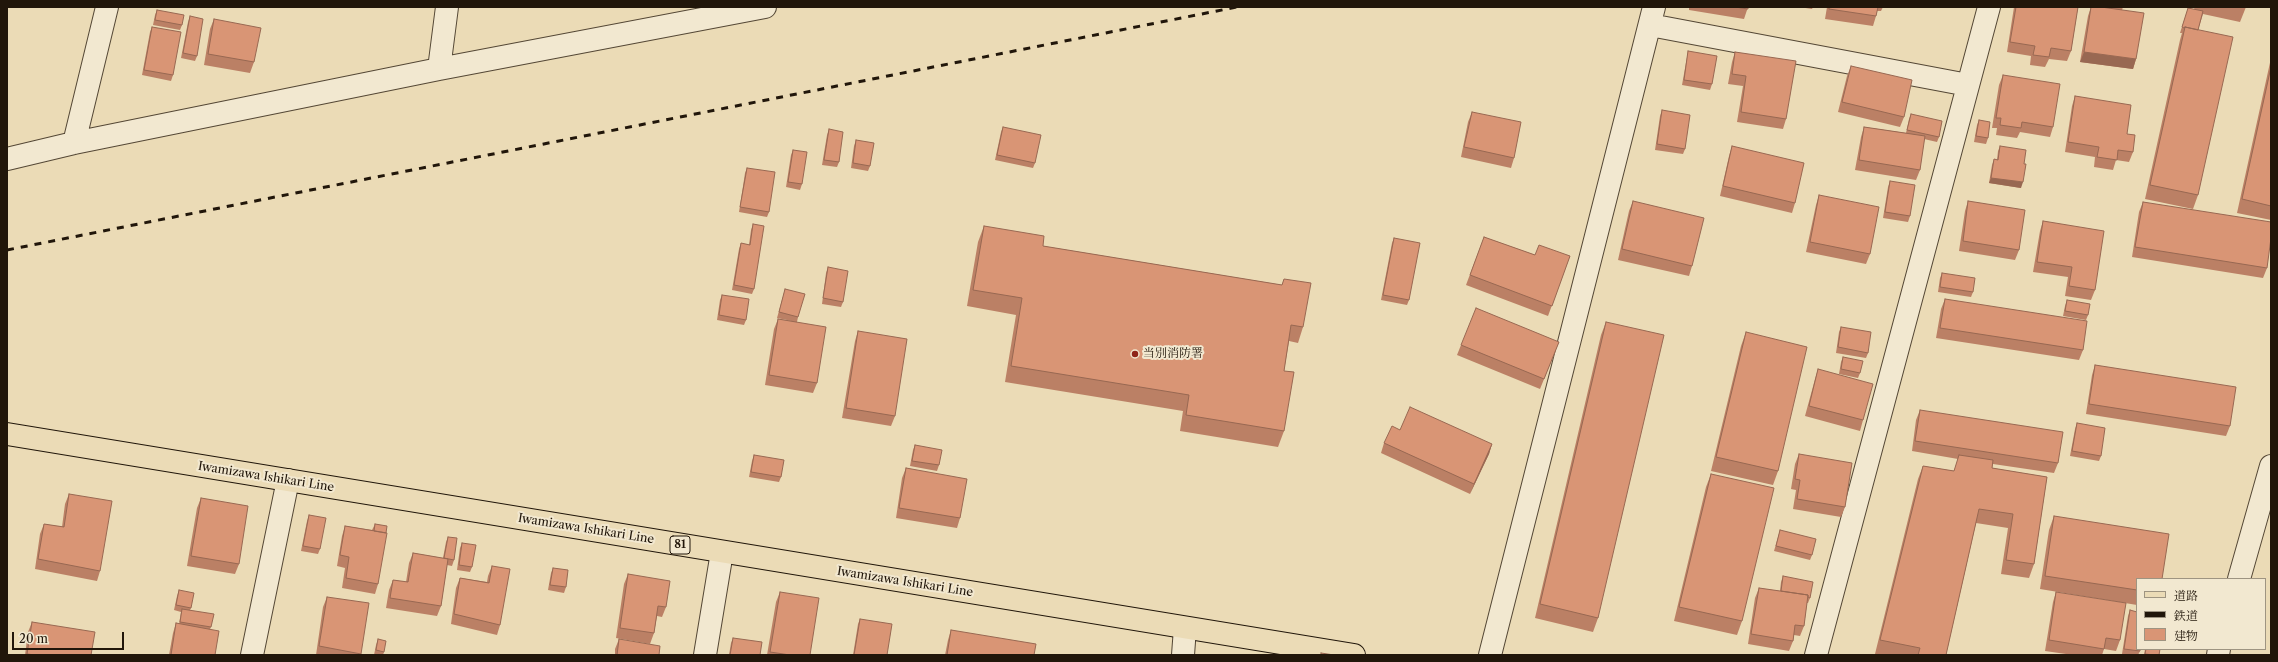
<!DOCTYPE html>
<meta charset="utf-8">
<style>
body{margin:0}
#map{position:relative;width:2278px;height:662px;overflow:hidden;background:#ebdbb6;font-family:"Libre Caslon Text","Noto Serif JP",serif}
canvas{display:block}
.frame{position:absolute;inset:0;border:8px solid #21160a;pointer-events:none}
.legend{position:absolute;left:2136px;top:578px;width:130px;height:72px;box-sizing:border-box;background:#f2e8d0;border:1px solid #9e9481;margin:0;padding:5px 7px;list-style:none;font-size:12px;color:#21160a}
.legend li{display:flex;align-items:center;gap:8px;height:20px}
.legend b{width:20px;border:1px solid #9e9481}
.scale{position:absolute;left:12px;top:632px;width:112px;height:18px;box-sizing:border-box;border:2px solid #21160a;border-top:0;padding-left:5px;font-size:12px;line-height:14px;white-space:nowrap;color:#21160a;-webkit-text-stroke:3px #f2e8d0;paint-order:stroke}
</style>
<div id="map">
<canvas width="2278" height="662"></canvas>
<div class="frame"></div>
<ul class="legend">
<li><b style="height:5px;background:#ebdbb6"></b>道路</li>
<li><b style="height:5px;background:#21160a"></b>鉄道</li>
<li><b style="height:11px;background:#d99575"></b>建物</li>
</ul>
<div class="scale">20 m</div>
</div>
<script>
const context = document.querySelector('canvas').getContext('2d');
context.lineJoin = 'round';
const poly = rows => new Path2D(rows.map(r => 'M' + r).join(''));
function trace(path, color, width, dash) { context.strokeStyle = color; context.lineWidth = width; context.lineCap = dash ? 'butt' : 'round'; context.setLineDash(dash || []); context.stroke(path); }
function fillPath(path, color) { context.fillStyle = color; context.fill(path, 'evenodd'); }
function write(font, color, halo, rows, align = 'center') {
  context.font = font + ' "Libre Caslon Text","Noto Serif JP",serif'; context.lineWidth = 4; context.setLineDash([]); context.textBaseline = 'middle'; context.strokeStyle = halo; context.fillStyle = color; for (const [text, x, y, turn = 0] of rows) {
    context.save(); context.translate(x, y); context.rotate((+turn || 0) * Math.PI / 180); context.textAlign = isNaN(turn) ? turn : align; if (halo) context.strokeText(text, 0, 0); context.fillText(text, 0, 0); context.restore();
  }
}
const street = poly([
 [1650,25,1968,85],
 [439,69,447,7],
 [74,143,107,7],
 [7,159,74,143,439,69,765,7],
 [2239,579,2271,466],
 [252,655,288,480],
 [705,655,722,552],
 [1183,655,1185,628],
 [1490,655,1654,7],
 [1816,655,1989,7],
 [2218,655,2219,649]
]);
const primary = poly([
 [7,434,1354,655]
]);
trace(street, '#544735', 24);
trace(primary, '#21160a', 24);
trace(street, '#f2e8d0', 22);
trace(primary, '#ebdbb6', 22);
trace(poly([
 [7,250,1237,7]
]), '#21160a', 3, [7, 7]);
fillPath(poly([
 [1689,7,1748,7,1744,19,1689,10],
 [1799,7,1813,7,1812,9],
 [1827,7,1883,7,1881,11,1877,11,1876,16,1873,26,1825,19],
 [2014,7,2078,7,2071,51,2067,61,2049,59,2045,67,2030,65,2031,56,2007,52],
 [2091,7,2123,7,2122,10,2136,59,2133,69,2080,62,2088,16],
 [2195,7,2246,7,2240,22,2203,14,2198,30,2198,195,2193,209,2145,199,2180,40,2182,33,2180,33,2188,8,2194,9],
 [157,10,182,25,180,30,153,25,155,15],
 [190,16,197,56,195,61,181,58,188,22],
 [214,19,254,62,250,73,204,65,210,29],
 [152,27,173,75,171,81,142,75,150,32],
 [1688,51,1712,84,1710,90,1682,85,1687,57],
 [1735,52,1786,119,1783,129,1737,122,1743,86,1728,84,1732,62],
 [2271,58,2271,220,2237,213],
 [1851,66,1904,117,1900,127,1838,112,1847,76],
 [2003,75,2053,127,2050,137,2020,132,2017,138,1996,135,1997,128,1992,128,1999,85],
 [2075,96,2127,134,2133,152,2129,162,2116,160,2113,170,2094,167,2095,157,2065,152,2072,106],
 [1662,110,1685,149,1683,154,1655,150,1660,116],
 [1472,112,1514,158,1511,168,1461,157,1468,122],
 [1911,114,1939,137,1937,142,1924,139,1920,170,1916,180,1855,170,1861,137,1864,127,1906,133,1909,119],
 [1979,120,1988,138,1986,144,1974,142,1977,125],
 [1003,127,1035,163,1033,168,995,160,1001,132],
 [829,129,839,162,837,167,822,165,827,135],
 [856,140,870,166,868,171,851,168,854,146],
 [1732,146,1795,203,1792,213,1720,196,1729,156],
 [2000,146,2021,188,1989,183,1992,165,1994,159,1997,160,1998,151],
 [793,150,802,184,800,190,786,187,791,155],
 [747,168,769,212,767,217,739,212,745,173],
 [1890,181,1910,216,1908,222,1883,218,1888,187],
 [1819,195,1870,254,1866,264,1806,252,1816,205],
 [1633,201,1692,266,1689,276,1618,260,1629,211],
 [1968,201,2019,250,2015,260,1959,251,1965,211],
 [2143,202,2267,268,2263,278,2132,257,2139,212],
 [2043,221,2095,290,2091,300,2065,296,2068,277,2033,272,2040,231],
 [753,224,754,289,752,294,732,290,739,249,741,243,749,245,751,230],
 [984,226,1043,246,1282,285,1284,279,1303,327,1298,343,1289,341,1284,371,1284,431,1278,447,1180,431,1183,411,1005,382,1016,315,967,306,978,242],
 [1484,237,1535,255,1570,256,1548,316,1466,285],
 [1394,238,1409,300,1407,305,1381,300,1392,243],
 [828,267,843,302,841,307,822,304,826,273],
 [1942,273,1973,292,1971,297,1938,292,1940,278],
 [785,289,798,317,797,322,817,383,813,393,765,385,774,329,778,319,792,321,777,318],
 [722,295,746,320,744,325,717,320,720,300],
 [1945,299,2083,350,2079,360,1936,338,1941,309],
 [2067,300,2088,315,2086,320,2063,316,2065,306],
 [1606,322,1598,618,1593,632,1535,618,1601,335],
 [1841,327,1868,353,1866,358,1836,353,1839,332],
 [858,331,895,416,891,426,842,418,855,341],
 [1746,332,1778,471,1773,485,1711,471,1741,346],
 [1559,342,1540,389,1457,355,1461,345],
 [1843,357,1860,373,1858,378,1839,374,1841,362],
 [2095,365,2230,426,2226,436,2086,414,2092,375],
 [1818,369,1863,420,1860,431,1805,416,1815,379],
 [1920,410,2058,463,2054,473,1993,464,1992,468,2047,477,2034,564,2029,578,2001,574,2008,528,1976,523,1946,655,1881,655,1875,654,1918,479,1923,466,1954,471,1958,459,1912,451,1916,420],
 [2077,423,2101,456,2099,461,2070,456,2075,429],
 [1400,430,1492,444,1489,454,1470,494,1381,453,1384,443],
 [915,445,939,465,937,471,910,466,913,450],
 [1799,454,1845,507,1841,517,1793,509,1796,490,1791,489,1795,464],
 [754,455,781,477,779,482,749,477,752,461],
 [906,468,960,518,957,528,896,518,902,478],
 [1711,474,1742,621,1737,635,1674,621,1706,487],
 [69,494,100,571,97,581,35,569,40,534,44,524,62,527,65,504],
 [201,498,239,564,235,574,187,566,197,508],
 [309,515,320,549,318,554,301,551,307,521],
 [2054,516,2137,579,2137,605,2040,589,2049,530],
 [375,524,378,584,375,594,342,588,345,568,337,566,342,536,345,526,372,530],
 [1780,530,1812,555,1810,560,1774,551],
 [448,537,454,560,452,566,447,565,441,606,437,616,386,608,389,590,393,580,406,582,409,563,413,553,443,558,446,542],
 [462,543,472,567,470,572,457,570,460,548],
 [492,566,500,625,497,635,451,624,456,588,460,578,487,582,488,576],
 [553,568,566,587,564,593,548,590,551,573],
 [628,574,666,607,662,617,657,616,654,633,650,644,616,638,624,584],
 [1783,576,1810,598,1808,603,1807,603,1804,626,1800,636,1794,635,1793,641,1789,651,1748,644,1755,598,1759,588,1780,591,1781,582],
 [179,590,191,608,190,610,211,627,210,629,215,655,169,655,173,633,176,623,179,624,181,612,174,610,177,596],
 [780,592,810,655,767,655,776,602],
 [2056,592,2120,640,2116,651,2104,649,2102,655,2073,655,2045,651,2053,602],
 [327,597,361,654,360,655,316,655,323,607],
 [2130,610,2140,651,2138,655,2129,655,2122,654,2128,616],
 [860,619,887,655,853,655,858,624],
 [32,622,91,655,25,655,28,632],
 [951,630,1034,655,945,655,948,640],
 [733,638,760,655,729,655,731,643],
 [378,639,384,652,383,655,374,655,376,645],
 [619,639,659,655,615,655,615,649],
 [2145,649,2160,649,2159,655,2144,655]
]), '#bb8065');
fillPath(poly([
 [2084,52,2136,59,2133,69,2080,62],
 [1991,178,2023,182,2021,188,1989,183],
 [1492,444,1489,454,1470,494,1474,484]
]), '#986852');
const building = poly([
 [1735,7,1748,7,1748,9,1735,7],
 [1829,7,1878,7,1876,16,1829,9,1829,7],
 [2016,7,2078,7,2071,51,2051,48,2049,57,2033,55,2035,46,2010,42,2016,7],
 [2091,7,2101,7,2144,13,2136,59,2084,52,2091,7],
 [2188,8,2203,11,2198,30,2185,27,2184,28,2182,27,2188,8],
 [157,10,184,15,182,25,155,20,157,10],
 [190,16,203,19,197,56,183,53,190,16],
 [214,19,261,28,254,62,208,54,214,19],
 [152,27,181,32,173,75,144,70,152,27],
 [2185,27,2233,37,2198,195,2150,185,2185,27],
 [1688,51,1717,56,1712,84,1684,80,1688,51],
 [1735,52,1796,61,1786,119,1741,112,1746,76,1732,74,1735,52],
 [1851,66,1912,80,1904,117,1842,102,1851,66],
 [2271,67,2271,206,2242,199,2271,67],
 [2003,75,2060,84,2053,127,2022,122,2021,128,2000,125,2001,118,1996,118,2003,75],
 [2075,96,2131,105,2127,134,2135,135,2133,152,2118,150,2117,160,2097,157,2099,147,2068,142,2075,96],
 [1662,110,1690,115,1685,149,1657,144,1662,110],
 [1472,112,1521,122,1514,158,1464,147,1472,112],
 [1911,114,1942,121,1939,137,1907,130,1911,114],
 [1979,120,1990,122,1988,138,1976,136,1979,120],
 [1003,127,1041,135,1035,163,997,155,1003,127],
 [1864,127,1925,136,1920,170,1859,160,1864,127],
 [829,129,843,132,839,162,824,160,829,129],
 [856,140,874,143,870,166,853,163,856,140],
 [1732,146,1804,163,1795,203,1723,186,1732,146],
 [2000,146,2026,150,2024,164,2026,164,2023,182,1991,178,1994,159,1998,160,2000,146],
 [793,150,807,152,802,184,788,182,793,150],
 [747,168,775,172,769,212,740,207,747,168],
 [1890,181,1915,185,1910,216,1885,212,1890,181],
 [1819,195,1879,207,1870,254,1810,242,1819,195],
 [1633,201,1704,218,1692,266,1622,249,1633,201],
 [1968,201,2025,210,2019,250,1963,241,1968,201],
 [2143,202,2271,222,2271,238,2267,268,2135,247,2143,202],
 [2043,221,2104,231,2095,290,2069,286,2072,267,2037,262,2043,221],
 [753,224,764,226,754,289,734,285,741,243,750,245,753,224],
 [984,226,1044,236,1043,246,1282,285,1284,279,1311,283,1303,327,1291,325,1284,371,1294,372,1284,431,1186,415,1189,395,1011,366,1022,298,973,290,984,226],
 [1484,237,1535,255,1539,245,1570,256,1552,306,1470,275,1484,237],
 [1394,238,1420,243,1409,300,1383,295,1394,238],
 [828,267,848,271,843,302,823,298,828,267],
 [1942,273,1975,278,1973,292,1940,287,1942,273],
 [785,289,805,294,798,317,779,312,785,289],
 [722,295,749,299,746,320,719,315,722,295],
 [1945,299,2087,321,2083,350,1940,328,1945,299],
 [2067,300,2090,304,2088,315,2065,311,2067,300],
 [1476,308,1559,342,1544,379,1461,345,1476,308],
 [778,319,826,327,817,383,769,375,778,319],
 [1606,322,1664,335,1598,618,1540,604,1606,322],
 [1841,327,1871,332,1868,353,1838,347,1841,327],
 [858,331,907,339,895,416,846,408,858,331],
 [1746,332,1807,347,1778,471,1716,457,1746,332],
 [1843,357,1863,361,1860,373,1841,369,1843,357],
 [2095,365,2236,387,2230,426,2089,404,2095,365],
 [1818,369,1873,384,1863,420,1809,406,1818,369],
 [1410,407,1492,444,1474,484,1384,443,1392,426,1400,430,1410,407],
 [1920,410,2063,432,2058,463,1915,441,1920,410],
 [2077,423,2105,428,2101,456,2072,451,2077,423],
 [915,445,942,450,939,465,912,461,915,445],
 [1799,454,1852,463,1845,507,1797,499,1800,480,1795,479,1799,454],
 [754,455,784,460,781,477,751,472,754,455],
 [1959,455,1993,460,1992,468,2047,477,2034,564,2006,560,2013,514,1979,509,1946,655,1918,655,1920,648,1880,640,1923,466,1954,471,1959,455],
 [906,468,967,479,960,518,899,508,906,468],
 [1711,474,1774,488,1742,621,1679,607,1711,474],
 [69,494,112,501,100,571,38,559,44,524,64,527,69,494],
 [201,498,248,506,239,564,191,556,201,498],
 [309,515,326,518,320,549,303,546,309,515],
 [2054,516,2169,534,2162,579,2137,579,2137,590,2045,576,2054,516],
 [375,524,387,526,386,533,374,531,375,524],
 [345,526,387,533,378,584,346,578,349,557,340,555,345,526],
 [1780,530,1816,539,1812,555,1776,546,1780,530],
 [448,537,457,538,454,560,444,558,448,537],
 [462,543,476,545,472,567,459,565,462,543],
 [413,553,448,559,441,606,390,598,393,580,408,582,413,553],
 [492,566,510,569,500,625,454,614,460,578,489,583,492,566],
 [553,568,568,570,566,587,550,585,553,568],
 [628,574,670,581,666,607,658,606,654,633,620,628,628,574],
 [1783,576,1813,582,1810,598,1808,597,1808,595,1781,591,1783,576],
 [1759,588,1808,595,1804,626,1795,625,1793,641,1751,634,1759,588],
 [179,590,194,593,191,608,176,605,179,590],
 [780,592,819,598,810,655,790,655,770,652,780,592],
 [2056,592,2126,603,2120,640,2106,638,2104,649,2049,640,2056,592],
 [327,597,369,603,361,654,319,646,327,597],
 [182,609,214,614,211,627,180,622,182,609],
 [2130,610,2137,612,2137,649,2140,649,2140,651,2124,649,2130,610],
 [860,619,892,624,887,655,854,655,860,619],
 [32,622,95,632,91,655,35,655,27,654,32,622],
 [176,623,219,631,215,655,171,655,176,623],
 [951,630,1036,644,1034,655,947,655,951,630],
 [733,638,762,642,760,655,730,655,733,638],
 [378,639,386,641,384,652,376,650,378,639],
 [619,639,660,646,659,655,617,655,619,639],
 [2146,649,2160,649,2159,655,2153,655,2145,654,2146,649],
 [1321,653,1334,655,1321,655,1321,653]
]);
fillPath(building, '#d99575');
trace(building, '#986852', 1);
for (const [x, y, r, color] of [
 [1135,354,4,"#8f2418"]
]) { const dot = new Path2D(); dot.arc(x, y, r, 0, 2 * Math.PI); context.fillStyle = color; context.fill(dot); trace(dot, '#f2e8d0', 1.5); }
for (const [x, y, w] of [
 [680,545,20]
]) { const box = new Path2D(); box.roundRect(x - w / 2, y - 9, w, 18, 3); context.fillStyle = '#f2e8d0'; context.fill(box); trace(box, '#21160a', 1); }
write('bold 11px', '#21160a', null, [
 ["81",680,545]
]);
write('12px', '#21160a', '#f2e8d0', [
 ["当別消防署",1143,354]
], 'left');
write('12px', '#21160a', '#f2e8d0', [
 ["Iwamizawa Ishikari Line",266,477,9],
 ["Iwamizawa Ishikari Line",586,529,9],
 ["Iwamizawa Ishikari Line",905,582,9]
]);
</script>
